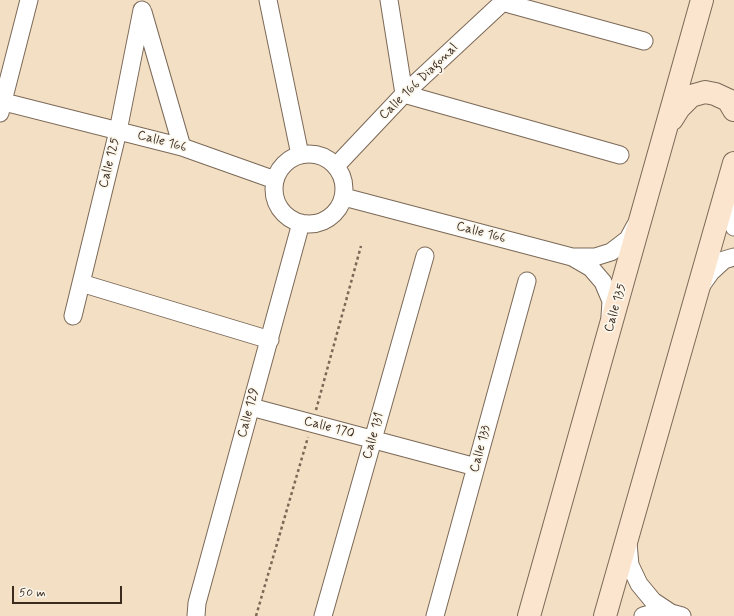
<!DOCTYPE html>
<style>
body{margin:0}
#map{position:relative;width:734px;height:616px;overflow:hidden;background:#f3dfc3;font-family:Mynerve,sans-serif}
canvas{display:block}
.scale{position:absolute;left:12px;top:586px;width:110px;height:18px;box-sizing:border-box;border:2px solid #3b2a1e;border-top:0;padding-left:5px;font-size:12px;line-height:14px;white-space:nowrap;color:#3b2a1e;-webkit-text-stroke:3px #fbf7ec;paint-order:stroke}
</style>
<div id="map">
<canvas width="734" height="616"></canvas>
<div class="scale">50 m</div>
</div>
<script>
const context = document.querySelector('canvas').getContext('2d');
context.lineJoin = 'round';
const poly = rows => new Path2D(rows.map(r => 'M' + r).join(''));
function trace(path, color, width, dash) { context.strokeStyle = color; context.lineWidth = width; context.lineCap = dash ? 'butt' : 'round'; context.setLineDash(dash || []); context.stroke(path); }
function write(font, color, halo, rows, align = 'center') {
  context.font = font + ' Mynerve,sans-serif'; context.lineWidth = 3.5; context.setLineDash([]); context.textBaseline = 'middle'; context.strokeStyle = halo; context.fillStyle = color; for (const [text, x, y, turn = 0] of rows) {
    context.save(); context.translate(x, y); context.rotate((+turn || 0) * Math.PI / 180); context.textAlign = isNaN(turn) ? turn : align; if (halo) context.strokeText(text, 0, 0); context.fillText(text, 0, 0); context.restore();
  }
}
const minor = poly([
 [268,0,300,155],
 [389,0,404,94,620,155],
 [502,0,502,2,644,41],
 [143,12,182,147],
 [0,101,182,147,275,180],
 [0,113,29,0],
 '274 189a35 35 0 1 1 70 0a35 35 0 1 1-70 0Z',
 [336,166,404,94,505,0],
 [728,194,729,213,734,227],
 [344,197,572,257,591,268,603,282,611,301,610,316],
 [572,257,595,257,611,252,628,239,635,226],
 [81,283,270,340],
 [701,286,711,272,724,260,734,257],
 [73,316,118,131,142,10],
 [251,407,476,467],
 [628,543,630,565,639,584,653,601,671,613,682,616],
 [196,616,197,603,301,223],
 [323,616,425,256],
 [435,616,527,281],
 [643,616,650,614,671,613]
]);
const secondary = poly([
 [672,119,679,108,691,96,705,92,715,94,728,100,734,110],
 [529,616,702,0],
 [605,616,734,163]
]);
trace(minor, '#7b6958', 19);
trace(secondary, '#7b6958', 24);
trace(poly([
 [316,410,361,246],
 [256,616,308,437]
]), '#7b6958', 2.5, [3, 3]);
trace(minor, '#fff', 17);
trace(secondary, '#fce5cf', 22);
write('13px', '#3b2a1e', '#fbf7ec', [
 ["Calle 166 Diagonal",419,82,-44],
 ["Calle 166",162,142,15],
 ["Calle 125",110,163,-76],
 ["Calle 166",481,233,15],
 ["Calle 135",616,308,-74],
 ["Calle 129",249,413,-75],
 ["Calle 170",329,428,15],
 ["Calle 131",374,436,-74],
 ["Calle 133",481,449,-75]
]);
</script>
